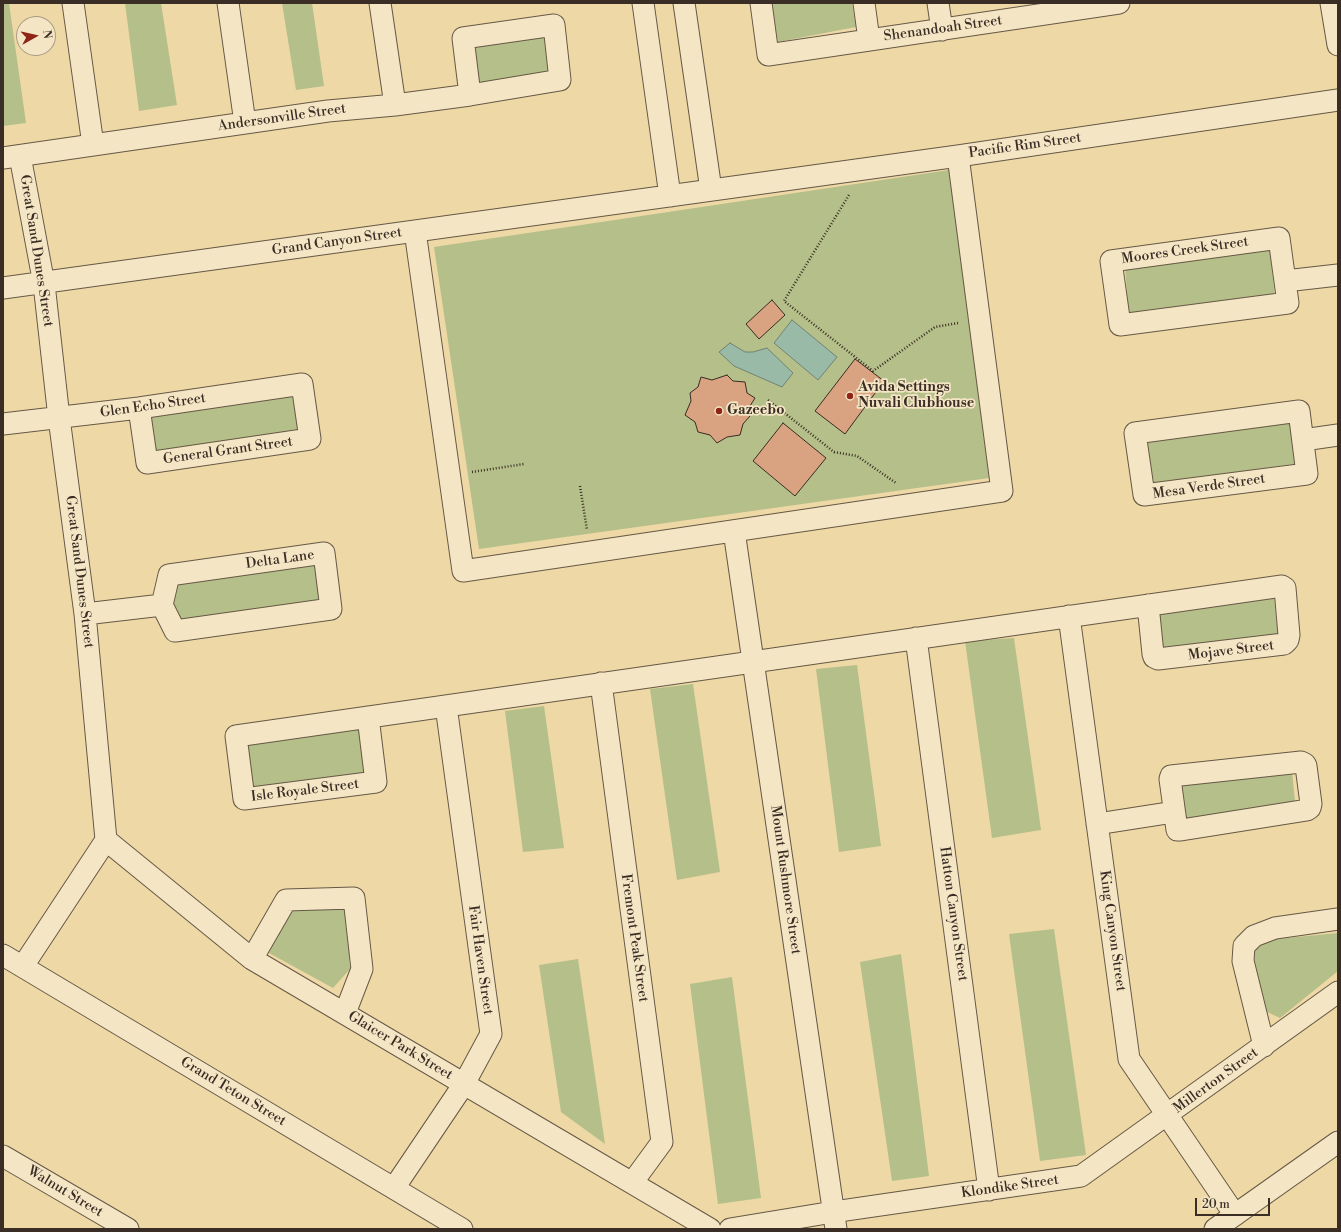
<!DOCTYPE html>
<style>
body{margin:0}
#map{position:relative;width:1341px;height:1232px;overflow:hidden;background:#eed8a6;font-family:"Libre Bodoni",serif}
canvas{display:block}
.frame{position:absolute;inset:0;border:4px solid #392d25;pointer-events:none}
.north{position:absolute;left:16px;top:16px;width:40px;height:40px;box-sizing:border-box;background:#f4e6c5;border:1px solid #a99c85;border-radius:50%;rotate:82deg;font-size:11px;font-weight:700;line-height:16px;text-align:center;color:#392d25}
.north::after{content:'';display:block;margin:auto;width:14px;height:18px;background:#8f2418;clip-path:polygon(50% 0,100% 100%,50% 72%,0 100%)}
.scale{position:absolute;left:1195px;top:1198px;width:75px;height:18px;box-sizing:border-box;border:2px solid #392d25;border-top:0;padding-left:5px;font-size:12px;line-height:14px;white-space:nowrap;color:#392d25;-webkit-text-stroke:3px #f4e6c5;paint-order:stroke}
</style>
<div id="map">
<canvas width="1341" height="1232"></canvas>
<div class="frame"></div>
<div class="north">N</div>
<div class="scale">20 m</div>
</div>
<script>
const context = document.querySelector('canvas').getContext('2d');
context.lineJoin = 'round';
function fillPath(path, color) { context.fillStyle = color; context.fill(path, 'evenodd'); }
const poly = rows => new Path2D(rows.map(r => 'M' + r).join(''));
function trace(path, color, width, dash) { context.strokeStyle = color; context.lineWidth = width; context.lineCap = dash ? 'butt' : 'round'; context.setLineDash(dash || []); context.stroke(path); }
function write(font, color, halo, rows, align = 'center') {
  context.font = font + ' "Libre Bodoni",serif'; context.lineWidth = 3.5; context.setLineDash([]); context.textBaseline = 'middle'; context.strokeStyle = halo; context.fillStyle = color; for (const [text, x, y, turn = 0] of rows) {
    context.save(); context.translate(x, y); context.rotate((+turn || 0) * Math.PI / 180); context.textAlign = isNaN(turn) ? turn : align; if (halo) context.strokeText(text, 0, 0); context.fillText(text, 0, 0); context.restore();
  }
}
fillPath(poly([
 [3,3,9,3,26,123,3,126],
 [125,3,161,3,177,105,139,111],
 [282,3,312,3,324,86,296,90],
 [771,3,852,3,856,27,778,42],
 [551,29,557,76,473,92,467,43],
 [949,170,989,478,479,549,434,247],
 [1270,250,1275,296,1129,317,1125,268],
 [299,388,304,435,149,456,144,411],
 [1290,421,1295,464,1154,483,1144,441],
 [319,561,327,605,180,626,167,604,172,578],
 [1274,595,1278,636,1162,652,1158,609],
 [1014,638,1041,830,992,838,965,641],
 [857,665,881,846,839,852,816,669],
 [693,684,720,872,677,880,650,689],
 [544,706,564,848,523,852,505,711],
 [358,725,365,777,254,791,247,741],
 [1292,771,1295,802,1182,823,1176,781],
 [290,908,347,908,350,969,333,988,269,953],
 [1054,929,1086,1155,1040,1161,1009,934],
 [1338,933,1338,971,1280,1018,1263,1010,1250,953,1266,940],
 [901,954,929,1176,892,1181,860,962],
 [578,959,605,1144,561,1112,539,965],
 [732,977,761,1198,718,1204,690,984]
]), '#b5bf89');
const water = poly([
 [792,320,837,357,818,380,774,343,792,320],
 [730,343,745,352,753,352,767,348,793,373,782,387,734,366,719,352,730,343]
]);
fillPath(water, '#99baa7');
trace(water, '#738273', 1);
const building = poly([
 [772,300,785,315,759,339,746,324,772,300],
 [855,359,884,381,845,434,815,411,855,359],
 [727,375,733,381,745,382,747,393,755,398,750,406,750,416,743,424,740,435,727,437,717,443,710,435,698,432,695,422,685,415,691,401,690,393,698,387,701,377,712,380,727,375],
 [783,423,826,458,795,496,753,461,783,423]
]);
fillPath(building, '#d9a280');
trace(building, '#392d25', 1);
const minor = poly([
 [73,3,93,145],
 [228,3,245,123],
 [380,3,395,105],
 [643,3,670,196],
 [684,3,711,190],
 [761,3,768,55,1119,3],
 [864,3,869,40],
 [938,3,942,30],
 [1331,3,1338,45],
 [20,156,44,284,59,418,85,614,106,840,23,966],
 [3,158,328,111,395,105,470,95,560,80,554,25,463,38,470,95],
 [415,231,463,571,1002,491,958,156],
 [1279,238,1288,303,1120,325,1111,261,1279,238],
 [1285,281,1338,275],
 [3,288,958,156,1338,100],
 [1299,411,1307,474,1144,495,1135,433,1299,411],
 [3,424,139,408,302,384,310,439,147,463,139,408],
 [1303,440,1338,435],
 [734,531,836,1229],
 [324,553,331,609,175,631,162,605,169,575,324,553],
 [85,614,162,605],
 [1069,616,1129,1059,1235,1215],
 [916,638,989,1190],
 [601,683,662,1142,632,1183],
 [368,717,376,782,244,799,236,736,446,706,1282,586,1285,588,1289,635,1288,640,1284,644,1158,659,1154,657,1153,654,1148,605],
 [1301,762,1305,764,1306,766,1311,804,1310,808,1307,810,1181,830,1177,830,1170,779,1171,776,1301,762],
 [1097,824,1174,812],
 [106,840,252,959,710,1229],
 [3,955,462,1229],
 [252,959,286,900,354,898,362,969,345,1013],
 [1264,1046,1243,961,1244,946,1254,936,1275,928,1338,919],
 [3,1156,128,1229],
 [394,1188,464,1084,491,1034,446,706],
 [730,1229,833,1212,1081,1176,1338,992],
 [1215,1229,1338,1142]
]);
trace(minor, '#665845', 23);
trace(poly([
 [849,195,784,301,873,371,935,327,958,323],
 [768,400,834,452,857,456,896,483],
 [472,472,524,464],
 [580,486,587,530]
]), '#392d25', 2.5, [1, 2]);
trace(minor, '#f4e6c5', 21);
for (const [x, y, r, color] of [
 [850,396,4,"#8f2418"],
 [719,411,4,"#8f2418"]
]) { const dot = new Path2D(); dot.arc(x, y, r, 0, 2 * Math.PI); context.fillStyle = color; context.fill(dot); trace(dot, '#f4e6c5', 1.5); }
write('14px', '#392d25', '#f4e6c5', [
 ["Shenandoah Street",943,29,-8],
 ["Andersonville Street",282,118,-8],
 ["Pacific Rim Street",1025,146,-8],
 ["Grand Canyon Street",337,242,-8],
 ["Great Sand Dunes Street",36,251,81],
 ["Moores Creek Street",1185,251,-8],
 ["Glen Echo Street",153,406,-8],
 ["General Grant Street",228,451,-8],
 ["Mesa Verde Street",1209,487,-8],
 ["Delta Lane",280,560,-8],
 ["Great Sand Dunes Street",79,572,83],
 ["Mojave Street",1231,651,-7],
 ["Isle Royale Street",305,791,-7],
 ["Mount Rushmore Street",785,880,82],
 ["Hatton Canyon Street",953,914,82],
 ["King Canyon Street",1112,931,82],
 ["Fremont Peak Street",634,938,82],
 ["Fair Haven Street",480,960,82],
 ["Glaicer Park Street",400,1046,31],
 ["Millerton Street",1216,1081,-36],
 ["Grand Teton Street",233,1092,31],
 ["Klondike Street",1010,1187,-8],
 ["Walnut Street",65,1192,31]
]);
write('bold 14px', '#392d25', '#f4e6c5', [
 ["Avida Settings",858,388],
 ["Nuvali Clubhouse",858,404],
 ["Gazeebo",727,411]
], 'left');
</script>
